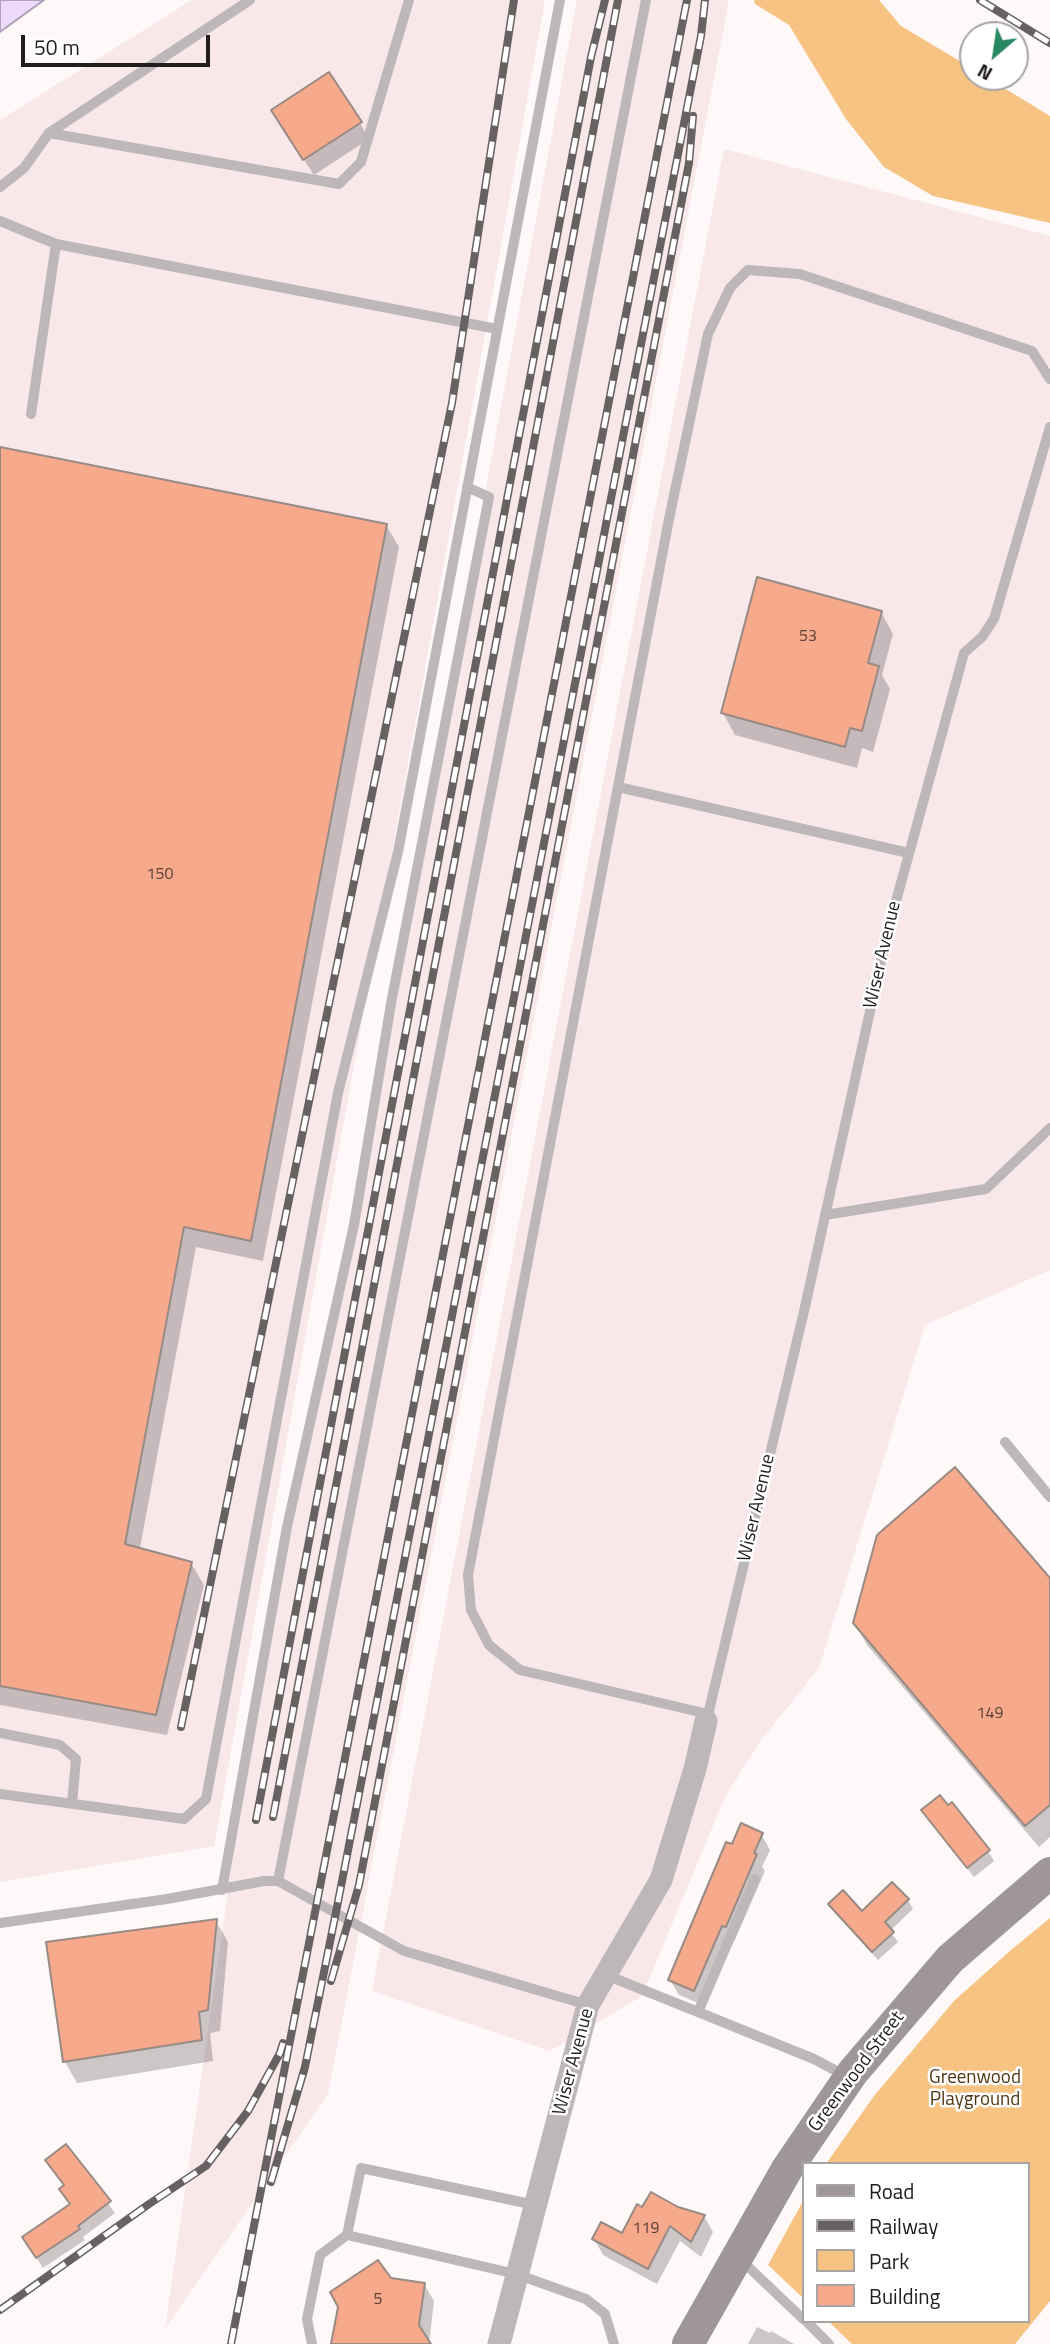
<!DOCTYPE html>
<style>
body{margin:0}
#map{position:relative;width:1050px;height:2344px;overflow:hidden;background:#fff8f8;font-family:"Titillium Web",sans-serif}
canvas{display:block}
.legend{position:absolute;left:802px;top:2162px;width:228px;height:161px;box-sizing:border-box;background:#fff;border:2px solid #a7a4a4;margin:0;padding:9px 12px;list-style:none;font-size:21px;color:#221c1c}
.legend li{display:flex;align-items:center;gap:14px;height:35px}
.legend b{width:35px;border:2px solid #a7a4a4}
.north{position:absolute;left:959px;top:21px;width:70px;height:70px;box-sizing:border-box;background:#fff;border:2px solid #a7a4a4;border-radius:50%;rotate:209deg;font-size:19px;font-weight:700;line-height:28px;text-align:center;color:#221c1c}
.north::after{content:'';display:block;margin:auto;width:24px;height:32px;background:#278861;clip-path:polygon(50% 0,100% 100%,50% 72%,0 100%)}
.scale{position:absolute;left:21px;top:35px;width:189px;height:32px;box-sizing:border-box;border:4px solid #221c1c;border-top:0;padding-left:9px;font-size:21px;line-height:24px;white-space:nowrap;color:#221c1c;-webkit-text-stroke:5px #fff;paint-order:stroke}
</style>
<div id="map">
<canvas width="1050" height="2344"></canvas>
<ul class="legend">
<li><b style="height:9px;background:#9f969b"></b>Road</li>
<li><b style="height:9px;background:#676161"></b>Railway</li>
<li><b style="height:19px;background:#f6c383"></b>Park</li>
<li><b style="height:19px;background:#f6a98b"></b>Building</li>
</ul>
<div class="north">N</div>
<div class="scale">50 m</div>
</div>
<script>
const context = document.querySelector('canvas').getContext('2d');
context.lineJoin = 'round';
function fillPath(path, color) { context.fillStyle = color; context.fill(path, 'evenodd'); }
const poly = rows => new Path2D(rows.map(r => 'M' + r).join(''));
function trace(path, color, width, dash) { context.strokeStyle = color; context.lineWidth = width; context.lineCap = dash ? 'butt' : 'round'; context.setLineDash(dash || []); context.stroke(path); }
function write(font, color, halo, rows, align = 'center') {
  context.font = font + ' "Titillium Web",sans-serif'; context.lineWidth = 5; context.setLineDash([]); context.textBaseline = 'middle'; context.strokeStyle = halo; context.fillStyle = color; for (const [text, x, y, turn = 0] of rows) {
    context.save(); context.translate(x, y); context.rotate((+turn || 0) * Math.PI / 180); context.textAlign = isNaN(turn) ? turn : align; if (halo) context.strokeText(text, 0, 0); context.fillText(text, 0, 0); context.restore();
  }
}
fillPath(poly([
 [192,0,545,0,214,1846,0,1882,0,120],
 [577,0,729,0,328,2094,165,2329,241,1801],
 [724,149,1050,236,1050,1270,925,1325,819,1668,761,1740,725,1797,642,1996,550,2051,372,1991]
]), '#f8e8ea');
fillPath(poly([
 [754,0,879,0,901,26,973,69,973,77,986,77,1050,116,1050,223,933,196,884,167,846,119,789,25,755,4],
 [1050,1918,1050,2301,1015,2344,852,2344,828,2321,1027,2321,1027,2164,826,2164,874,2096,954,2001,1011,1950],
 [803,2201,803,2298,768,2265]
]), '#f6c383');
const water = poly([
 [0,0,44,0,0,32,0,0]
]);
fillPath(water, '#edd9fb');
trace(water, '#b0a0b8', 2);
fillPath(poly([
 [360,123,369,139,314,175,282,127],
 [0,449,386,525,399,547,263,1261,196,1247,140,1548,191,1563,204,1585,167,1735,0,1705],
 [881,612,893,634,882,675,890,689,873,752,862,748,857,768,735,735,723,713],
 [1050,1581,1050,1837,1039,1847,867,1645,855,1623],
 [948,1807,988,1851,994,1861,974,1877,923,1811],
 [761,1834,770,1850,762,1867,765,1871,734,1942,730,1940,703,2005,679,1995,670,1980,733,1846],
 [908,1900,913,1909,890,1931,898,1942,878,1960,835,1913,830,1904,861,1913],
 [216,1921,228,1942,220,2031,210,2033,213,2061,77,2083,65,2062],
 [66,2146,115,2213,83,2237,85,2240,43,2268,30,2248,71,2206,61,2189,65,2186,47,2161],
 [677,2208,704,2216,713,2232,701,2257,680,2241,657,2284,603,2255,594,2239,622,2235,643,2209],
 [424,2284,434,2301,429,2344,333,2344],
 [757,2327,770,2333,771,2331,794,2344,748,2344]
]), '#0003');
const building = poly([
 [329,72,362,122,303,160,271,110,329,72],
 [0,447,387,524,251,1241,184,1227,125,1544,192,1562,156,1715,0,1686,0,447],
 [757,577,882,611,868,663,879,666,862,731,850,728,845,747,721,713,757,577],
 [955,1467,1050,1578,1050,1805,1025,1826,853,1623,877,1535,955,1467],
 [940,1795,948,1805,952,1802,990,1850,967,1868,921,1810,940,1795],
 [741,1823,763,1833,754,1853,757,1854,726,1927,722,1926,694,1991,668,1980,726,1842,732,1844,741,1823],
 [892,1882,909,1899,885,1922,894,1932,872,1952,828,1904,843,1890,862,1911,892,1882],
 [217,1919,208,2010,199,2012,202,2040,63,2062,46,1942,217,1919],
 [66,2144,111,2201,78,2226,80,2229,36,2258,22,2237,70,2204,59,2189,64,2185,45,2160,66,2144],
 [651,2192,678,2207,705,2215,691,2242,670,2226,648,2269,592,2239,601,2222,622,2233,637,2204,642,2207,651,2192],
 [378,2260,391,2278,425,2283,419,2325,431,2344,331,2344,338,2307,330,2292,378,2260]
]);
fillPath(building, '#f6a98b');
trace(building, '#988a85', 2);
trace(poly([
 [49,133,339,184,361,162,409,0],
 [0,187,24,168,49,133,250,0],
 [0,221,56,244,497,329],
 [31,414,56,244],
 [618,787,909,853],
 [825,1215,986,1189,1050,1128],
 [1005,1442,1050,1497],
 [708,1714,520,1670,489,1645,471,1610,468,1575,669,519,708,334,730,288,748,270,800,274,1032,351,1050,379],
 [707,1719,805,1307,887,934,964,653,982,637,994,619,1050,427],
 [0,1733,60,1745,76,1759,72,1804],
 [0,1794,184,1819,206,1799,338,1093,398,852,560,0],
 [278,1881,646,0],
 [222,1890,287,1527,354,1225,392,998,489,497,467,487],
 [0,1923,167,1899,264,1881,278,1881,404,1951,588,2005],
 [606,1975,698,2012,755,1879],
 [698,2012,814,2059,846,2076],
 [535,2205,361,2168,347,2235,516,2274,586,2299,605,2314,614,2344],
 [739,2258,803,2319],
 [806,2321,829,2344],
 [312,2344,307,2319,320,2255,347,2235]
]), '#bdb7ba', 10);
trace(poly([
 [499,2344,588,2005,661,1880,695,1769,706,1721]
]), '#bdb7ba', 23);
trace(poly([
 [688,2344,787,2169,853,2072,950,1959,1050,1873]
]), '#9f969b', 32);
const rail = poly([
 [980,0,1050,43],
 [181,1727,452,403,514,0],
 [273,1817,618,0],
 [256,1820,591,57,605,0],
 [331,1981,359,1885,689,163,693,116],
 [271,2182,305,2067,336,1912,701,36,705,0],
 [0,2310,149,2204,206,2166,248,2111,280,2053,283,2043],
 [231,2344,687,0]
]);
trace(rail, '#676161', 8);
trace(rail, '#fff', 5, [16]);
write('16px', '#573f38', null, [
 ["53",808,637],
 ["150",160,875],
 ["149",990,1714],
 ["119",646,2229],
 ["5",378,2300]
]);
write('19px', '#221c1c', '#fff', [
 ["Wiser Avenue",883,955,-77],
 ["Wiser Avenue",757,1508,-77],
 ["Wiser Avenue",574,2062,-75],
 ["Greenwood Street",857,2072,-53]
]);
write('19px', '#503612', '#fff', [
 ["Greenwood",975,2078],
 ["Playground",975,2100]
]);
</script>
